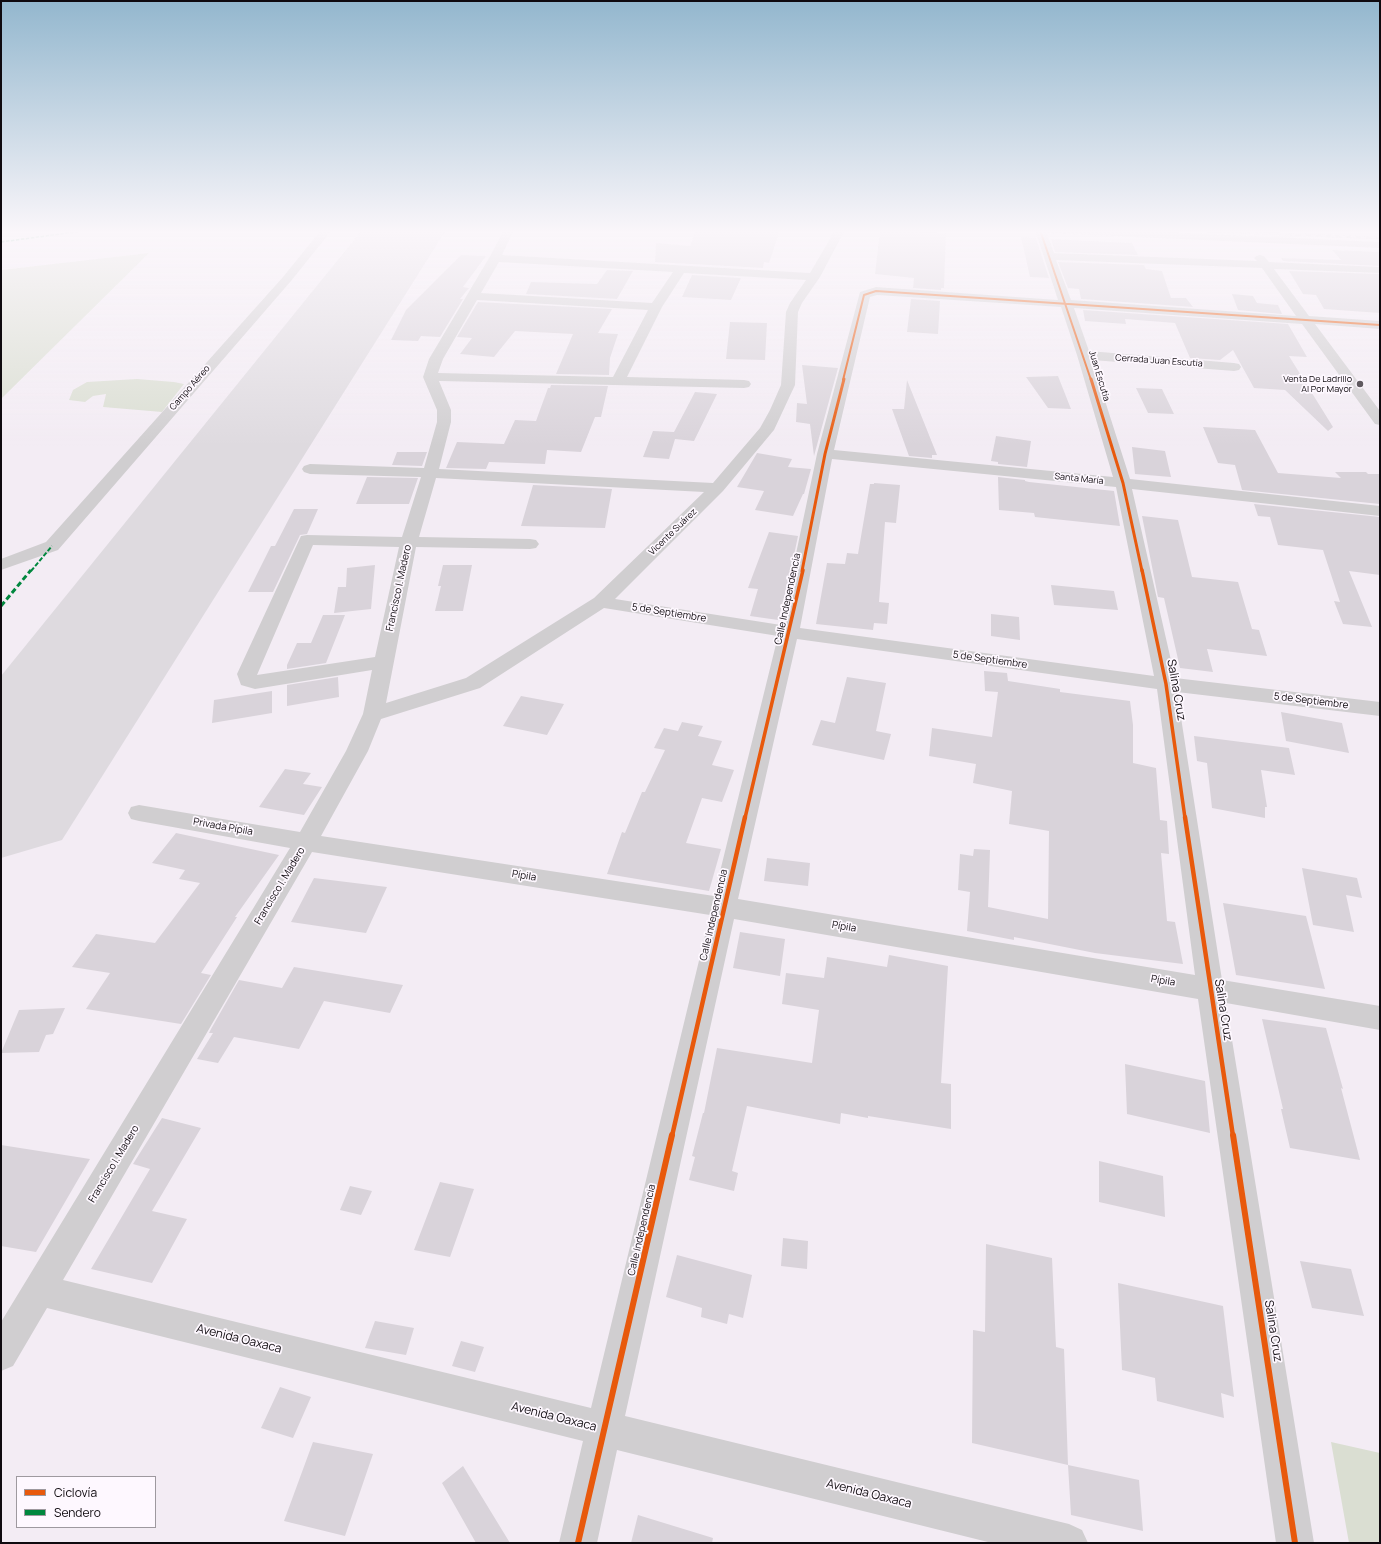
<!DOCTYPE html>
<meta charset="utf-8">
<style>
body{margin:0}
#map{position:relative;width:1381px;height:1544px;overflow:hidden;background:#f3ecf4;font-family:Manrope,sans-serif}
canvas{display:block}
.frame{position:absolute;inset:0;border:2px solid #0f0a0f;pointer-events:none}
.legend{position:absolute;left:16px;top:1476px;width:140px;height:52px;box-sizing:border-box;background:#fef8ff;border:1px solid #9e999f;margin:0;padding:5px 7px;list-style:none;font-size:12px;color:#0f0a0f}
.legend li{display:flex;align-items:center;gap:8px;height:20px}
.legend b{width:20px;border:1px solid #9e999f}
</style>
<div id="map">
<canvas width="1381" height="1544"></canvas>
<div class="frame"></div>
<ul class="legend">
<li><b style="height:5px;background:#e8590c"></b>Ciclovía</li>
<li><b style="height:5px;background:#00873e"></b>Sendero</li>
</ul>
</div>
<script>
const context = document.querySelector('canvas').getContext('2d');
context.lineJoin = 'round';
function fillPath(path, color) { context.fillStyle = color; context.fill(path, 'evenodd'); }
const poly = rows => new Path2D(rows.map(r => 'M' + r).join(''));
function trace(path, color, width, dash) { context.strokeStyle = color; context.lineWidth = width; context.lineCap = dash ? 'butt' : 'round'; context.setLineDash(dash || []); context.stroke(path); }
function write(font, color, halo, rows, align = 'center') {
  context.font = font + ' Manrope,sans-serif'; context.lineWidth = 3.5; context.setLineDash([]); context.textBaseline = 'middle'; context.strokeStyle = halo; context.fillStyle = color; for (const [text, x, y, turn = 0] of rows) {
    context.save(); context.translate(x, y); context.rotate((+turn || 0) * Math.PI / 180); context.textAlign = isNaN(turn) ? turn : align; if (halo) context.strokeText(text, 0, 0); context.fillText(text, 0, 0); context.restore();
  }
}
fillPath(poly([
 [149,253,1,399,1,270],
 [137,379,174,382,184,384,162,412,103,407,106,394,93,396,85,402,69,400,73,390,87,382],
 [1331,1442,1380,1453,1380,1543,1349,1543]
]), '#daded2');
fillPath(poly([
 [362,230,446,230,62,840,1,858,1,676,362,230]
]), '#dedadf');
fillPath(poly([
 [696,230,780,230,769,263,764,262,763,268,655,262,656,243,690,246],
 [880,231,946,233,944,288,941,288,941,290,913,288,914,278,875,274],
 [1021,237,1036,238,1049,278,1030,277],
 [1051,239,1132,243,1138,255,1055,252],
 [1332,250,1380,252,1380,266,1283,261,1281,258,1341,260],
 [461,255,486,256,463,287,469,288,460,299,463,299,440,337,421,336,418,341,391,340,406,310],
 [1058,262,1144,265,1146,269,1162,271,1171,298,1186,298,1193,307,1081,299,1079,289,1068,288],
 [607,270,633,271,617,299,526,294,531,282,597,284],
 [1289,271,1380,274,1380,313,1324,309,1316,295,1303,294],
 [692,275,741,278,731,300,682,297],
 [1232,294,1253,296,1257,303,1278,305,1282,314,1238,310],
 [911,299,940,301,938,334,907,332],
 [478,302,612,309,598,333,618,334,610,358,609,375,556,374,573,334,515,331,494,357,460,354,472,338,457,337],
 [1083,310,1288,324,1307,357,1289,356,1333,427,1328,431,1285,390,1254,388,1233,350,1220,360,1190,358,1175,323,1125,319,1126,324,1085,321],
 [730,322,767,323,765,360,726,359],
 [802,365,838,368,814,456,810,424,796,422,797,403,807,404],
 [1058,376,1071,409,1048,408,1026,377],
 [907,380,937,455,932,455,932,458,909,456,892,409,904,409],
 [551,385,608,386,601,417,595,417,581,452,547,450,545,464,489,462,486,469,446,468,457,442,504,444,515,420,536,421,548,388,550,388],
 [1136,388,1162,389,1174,414,1148,413],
 [695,392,717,394,694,441,675,439,669,459,643,457,653,431,674,432],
 [1203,427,1255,430,1278,473,1341,478,1335,472,1366,472,1368,474,1380,474,1380,504,1242,490,1235,465,1218,463],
 [996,436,1031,441,1027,467,998,464,998,462,991,461],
 [1132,447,1165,451,1171,477,1135,474],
 [397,452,427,452,422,466,392,465],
 [757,453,792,459,788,467,811,469,804,494,803,494,793,516,755,510,764,491,737,487],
 [367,477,418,478,409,504,356,504],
 [998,477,1025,480,1025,481,1029,482,1114,491,1120,526,1035,517,1034,513,999,510],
 [874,483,900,485,896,523,885,522,879,602,889,603,887,624,874,623,873,630,816,624,827,563,845,564,847,553,858,554,870,484,874,484],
 [533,485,612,489,605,528,521,526],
 [1254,504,1380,517,1380,575,1349,571,1372,627,1343,624,1334,601,1340,602,1323,550,1278,545,1270,517,1258,516],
 [294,509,318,509,307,534,300,535,273,592,248,592,271,546,275,546],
 [1142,516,1178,520,1192,577,1238,582,1252,629,1259,630,1267,656,1207,649,1213,672,1180,668,1164,598,1158,597],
 [769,532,798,536,789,579,778,620,750,616,758,589,748,588],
 [375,565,371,609,334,613,338,587,346,587,347,568],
 [443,565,472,565,463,611,435,611,441,586,438,586],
 [1051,585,1114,591,1118,610,1054,605],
 [991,614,1019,617,1020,640,991,636],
 [323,615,345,615,326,663,287,669,287,665,297,643,311,643],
 [984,671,1007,673,1008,681,1060,689,1060,692,1130,701,1133,725,1133,763,1156,768,1160,820,1167,821,1169,854,1161,853,1167,921,1175,922,1183,964,1095,953,1014,937,1014,940,967,931,970,892,958,890,960,854,973,856,974,849,990,850,988,907,1048,919,1049,831,1009,824,1012,791,973,783,976,764,929,756,932,728,992,737,998,692,985,691],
 [338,677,339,697,287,706,287,685],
 [847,677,886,683,876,731,891,734,884,760,812,745,821,720,835,723],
 [272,691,272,713,212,723,214,700],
 [521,696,564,704,547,735,503,726],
 [1281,712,1342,723,1349,753,1286,741],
 [682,722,703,726,698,736,722,741,712,765,734,770,722,802,702,798,686,843,721,849,709,891,607,874,622,832,625,833,642,792,645,792,665,750,654,748,664,728,678,731],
 [1194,736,1289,748,1295,775,1261,770,1267,807,1265,807,1265,818,1212,808,1207,763,1197,761],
 [285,769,311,773,303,784,322,787,304,815,259,807],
 [176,833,279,855,235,917,237,917,201,973,211,975,181,1024,86,1009,110,973,72,967,96,934,155,943,200,883,179,879,185,870,152,863],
 [767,858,810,863,808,886,764,881],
 [1302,868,1357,878,1362,898,1346,895,1354,932,1313,925],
 [314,878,387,887,366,933,291,922],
 [1223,903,1306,916,1325,989,1236,975],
 [740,932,785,939,780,976,733,968],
 [889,955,948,966,941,1083,951,1084,951,1129,868,1116,868,1118,841,1113,840,1124,747,1106,732,1171,738,1173,734,1191,689,1180,695,1157,692,1156,703,1113,704,1113,717,1048,812,1063,819,1010,782,1004,786,973,824,978,827,957,887,967],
 [294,967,403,985,390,1013,324,1001,299,1049,234,1037,218,1063,197,1059,213,1033,209,1033,211,1029,239,980,282,988],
 [65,1008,53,1034,46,1035,39,1052,1,1053,19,1010],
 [1262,1019,1326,1028,1343,1089,1341,1088,1360,1160,1290,1148,1281,1109,1283,1109],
 [1125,1064,1205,1081,1210,1133,1127,1114],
 [162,1118,201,1128,152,1211,187,1219,152,1283,91,1269,150,1169,133,1164],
 [1,1145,90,1159,36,1252,1,1246],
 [1099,1161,1163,1176,1165,1217,1099,1202],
 [440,1182,474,1189,450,1257,414,1250],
 [350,1186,372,1191,361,1215,340,1210],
 [783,1238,808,1241,807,1269,781,1266],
 [986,1244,1052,1258,1056,1347,1064,1349,1068,1465,972,1443,973,1330,985,1332],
 [677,1255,752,1275,743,1318,729,1314,727,1324,701,1317,702,1308,666,1297],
 [1300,1261,1351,1269,1364,1316,1312,1308],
 [1118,1283,1223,1306,1234,1397,1221,1393,1224,1418,1157,1401,1155,1378,1122,1370],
 [375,1321,414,1328,406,1355,365,1348],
 [461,1341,484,1347,475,1372,452,1366],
 [280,1387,311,1397,293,1438,261,1428],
 [313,1442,373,1454,345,1536,284,1521],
 [1068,1465,1139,1480,1143,1531,1071,1515],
 [463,1466,510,1543,476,1543,442,1483],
 [638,1515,713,1538,712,1543,631,1543]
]), '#d9d3da');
fillPath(poly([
 [321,230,332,230,291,281,58,550,1,570,1,559,46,542,283,277,321,230],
 [504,230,514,230,502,255,810,273,835,230,845,230,820,277,802,303,798,312,795,385,774,430,723,491,615,599,781,625,817,454,860,292,876,287,1058,300,1035,230,1120,230,1380,242,1380,248,1047,233,1054,253,1257,261,1254,258,1256,256,1260,255,1264,256,1269,262,1380,267,1380,273,1274,269,1309,316,1380,321,1380,329,1315,324,1380,411,1380,425,1375,424,1302,324,1074,308,1089,351,1234,363,1239,364,1241,367,1239,370,1234,371,1092,360,1130,479,1380,506,1380,516,1132,489,1175,678,1380,702,1380,716,1177,692,1222,980,1380,1006,1380,1030,1226,1003,1314,1543,1276,1543,1198,999,734,919,625,1416,1069,1524,1082,1530,1088,1543,992,1543,617,1450,597,1543,559,1543,583,1441,47,1308,13,1366,1,1371,1,1322,290,848,139,821,131,819,128,813,131,807,139,805,300,832,346,751,363,714,372,670,255,689,241,685,237,674,301,536,307,535,402,537,421,477,310,474,304,472,302,469,304,466,310,464,424,468,437,422,437,410,423,377,429,359,489,258,504,230],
 [1056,260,1262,268,1296,316,1071,300,1056,260],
 [499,262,673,272,652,303,481,293,499,262],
 [684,273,806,280,790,303,786,312,781,385,770,410,760,428,713,483,439,469,451,422,451,410,439,381,744,388,749,387,751,384,749,381,744,380,627,377,662,307,684,273],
 [877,295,1061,307,1077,355,1113,477,834,450,870,297,877,295],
 [477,300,648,310,613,377,438,373,443,359,477,300],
 [832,459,1116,487,1154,676,800,628,832,459],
 [436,478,704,492,594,598,466,678,386,703,416,547,530,549,536,548,539,544,536,540,530,539,419,537,436,478],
 [313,545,399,547,375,657,257,675,313,545],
 [604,608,778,636,714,896,321,836,368,751,381,719,480,688,604,608],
 [797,639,1157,689,1195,975,738,899,797,639],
 [312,852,710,915,591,1408,63,1280,312,852]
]), '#d0ced0');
const rail = poly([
 [1181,230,1380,238]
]);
trace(rail, '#c9c7ca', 2.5);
trace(rail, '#fef8ff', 1.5, [5]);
trace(poly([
 [1,242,90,230]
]), '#00873e', 1.5, [3.5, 1.5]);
trace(poly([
 [31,571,52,546]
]), '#00873e', 2, [4.5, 2]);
trace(poly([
 [1,606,31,570]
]), '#00873e', 3, [5.5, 3]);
trace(poly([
 [1040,230,1091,380],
 [843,380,864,295,876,291,1380,325]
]), '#e8590c', 2);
trace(poly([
 [1091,379,1123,483,1142,571],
 [802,571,825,454,844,379]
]), '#e8590c', 3);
trace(poly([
 [1142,570,1166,684,1185,818],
 [745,818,803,570]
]), '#e8590c', 3.5);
trace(poly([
 [1185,817,1233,1136],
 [672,1136,745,817]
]), '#e8590c', 4.5);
trace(poly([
 [1233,1135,1295,1543],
 [578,1543,672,1135]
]), '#e8590c', 6);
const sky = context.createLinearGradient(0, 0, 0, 446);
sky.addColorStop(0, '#93b7ce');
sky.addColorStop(0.52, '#faf6fa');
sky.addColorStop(1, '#faf6fa00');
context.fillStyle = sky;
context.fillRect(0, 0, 1381, 446);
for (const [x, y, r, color] of [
 [1360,384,4,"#5f595f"]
]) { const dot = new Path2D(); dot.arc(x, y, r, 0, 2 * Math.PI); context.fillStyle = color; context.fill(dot); trace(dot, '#fef8ff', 1.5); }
write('9px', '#0f0a0f', '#fef8ff', [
 ["Cerrada Juan Escutia",1159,361,4],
 ["Juan Escutia",1099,376,73],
 ["Campo Aéreo",190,388,-49],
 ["Santa María",1079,479,6],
 ["Vicente Suárez",673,532,-44]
]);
write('9px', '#0f0a0f', '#fef8ff', [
 ["Venta De Ladrillo",1352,379],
 ["Al Por Mayor",1352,389]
], 'right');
write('10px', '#0f0a0f', '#fef8ff', [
 ["Francisco I. Madero",399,588,-78],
 ["Calle Independencia",788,599,-78],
 ["5 de Septiembre",669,613,9],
 ["5 de Septiembre",990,660,8],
 ["5 de Septiembre",1311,701,7],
 ["Privada Pípila",223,827,10],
 ["Pípila",524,876,9],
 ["Francisco I. Madero",280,886,-59],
 ["Calle Independencia",714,915,-77],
 ["Pípila",844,927,9],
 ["Pípila",1163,981,9],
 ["Francisco I. Madero",114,1164,-59],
 ["Calle Independencia",642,1230,-77]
]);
write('12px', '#0f0a0f', '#fef8ff', [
 ["Salina Cruz",1176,690,80],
 ["Salina Cruz",1223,1010,81],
 ["Salina Cruz",1273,1331,81],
 ["Avenida Oaxaca",239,1339,14],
 ["Avenida Oaxaca",554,1417,14],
 ["Avenida Oaxaca",869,1494,14]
]);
</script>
